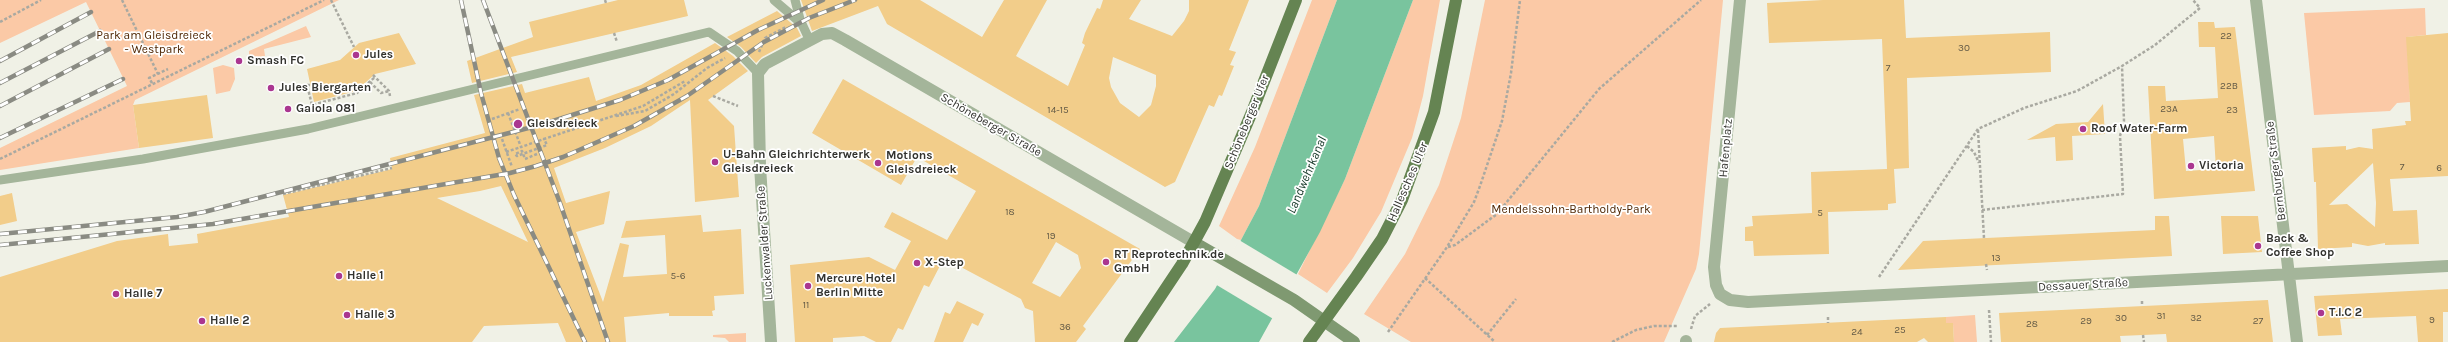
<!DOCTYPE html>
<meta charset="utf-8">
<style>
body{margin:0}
canvas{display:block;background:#f0f1e6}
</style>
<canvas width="2448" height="342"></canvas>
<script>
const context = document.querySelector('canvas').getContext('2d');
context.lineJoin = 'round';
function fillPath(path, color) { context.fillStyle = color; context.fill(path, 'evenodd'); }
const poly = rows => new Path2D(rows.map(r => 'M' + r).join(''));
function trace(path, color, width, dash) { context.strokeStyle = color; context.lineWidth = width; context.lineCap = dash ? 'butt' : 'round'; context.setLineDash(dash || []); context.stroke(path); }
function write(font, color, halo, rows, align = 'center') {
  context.font = font + ' Karla,sans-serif'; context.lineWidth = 3.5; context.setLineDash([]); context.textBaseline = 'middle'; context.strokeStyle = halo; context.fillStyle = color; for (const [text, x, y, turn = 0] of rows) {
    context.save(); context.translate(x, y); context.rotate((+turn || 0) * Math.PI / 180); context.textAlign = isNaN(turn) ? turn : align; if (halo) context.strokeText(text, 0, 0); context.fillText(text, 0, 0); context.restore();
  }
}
fillPath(poly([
 [0,0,339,0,135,100,133,105,139,148,0,170,0,148,127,86,86,2,0,43],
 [1312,0,1337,0,1259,206,1241,240,1237,239,1219,226,1255,147],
 [1413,0,1440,0,1423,96,1412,138,1381,212,1353,258,1327,293,1298,274,1345,179],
 [1485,0,1723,0,1699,254,1696,269,1664,342,1411,342,1364,314,1405,254,1439,185,1461,118],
 [2425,8,2426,35,2407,37,2410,102,2397,103,2390,111,2314,115,2304,13],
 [306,26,311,37,264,49,265,56,249,59,249,51],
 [223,65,234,68,235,79,230,91,216,94,213,68],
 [1975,315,1977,342,1954,342,1953,324,1946,323,1946,317],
 [746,333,746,342,729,342,725,338,713,337,713,335]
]), '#fbc9a6');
fillPath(poly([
 [1337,0,1413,0,1345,179,1320,232,1259,342,1174,342,1215,289,1259,206]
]), '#79c49e');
fillPath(poly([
 [1239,240,1299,276,1275,320,1215,284]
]), '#f0f1e6');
fillPath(poly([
 [618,0,684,0,688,16,511,57,517,72,472,83,467,61,533,37,529,22],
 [801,0,920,0,982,37,1004,0,1047,0,1016,56,1068,86,1085,45,1082,43,1085,33,1097,8,1100,9,1103,0,1141,0,1129,19,1172,36,1184,21,1189,11,1189,0,1249,0,1229,50,1236,52,1230,65,1234,66,1222,96,1219,95,1214,107,1209,105,1175,182,1165,187,887,24,878,6,812,31],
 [1113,57,1156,75,1156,86,1151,105,1139,117,1120,103,1111,87,1109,78],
 [1823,0,1904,0,1906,38,2050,32,2051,72,1907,78,1909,168,1894,169,1896,203,1888,204,1888,210,1828,212,1829,254,1754,256,1753,241,1745,241,1745,227,1753,226,1752,216,1812,213,1811,172,1887,169,1882,39,1769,43,1767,3],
 [777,11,797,28,801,36,762,57,756,63,741,47,727,37],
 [2198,22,2214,22,2215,28,2235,27,2255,191,2154,199,2148,86,2165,86,2166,101,2218,98,2215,47,2199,47],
 [2214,136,2216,169,2186,171,2183,139],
 [399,33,416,64,375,74,356,91,314,102,307,69,340,60,359,43],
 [2448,33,2448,176,2390,179,2393,211,2417,210,2419,244,2385,245,2385,243,2368,246,2352,243,2352,247,2318,249,2316,182,2314,182,2312,148,2346,146,2346,150,2359,147,2373,149,2372,129,2406,125,2405,121,2411,121,2406,37],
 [2373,163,2376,203,2375,227,2347,204,2329,205],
 [715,43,733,56,748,71,708,100,734,126,739,197,695,202,690,100,651,126,605,148,554,168,566,203,610,191,604,224,576,232,603,302,620,243,629,245,623,277,667,274,665,235,621,238,626,221,701,215,703,232,741,229,744,294,714,296,715,310,712,311,713,316,669,316,669,313,624,317,626,342,566,342,558,323,484,326,472,342,0,342,0,277,117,241,168,234,169,246,198,243,197,234,289,217,283,195,392,169,390,158,485,133,474,95,522,84,525,93,589,77,596,101,641,85],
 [501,186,528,242,437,198,480,191],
 [843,79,1140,249,1083,326,1086,329,1076,342,1035,342,1033,311,1025,308,1021,299,944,258,929,287,924,285,903,330,898,328,891,342,876,342,864,336,833,338,833,342,795,342,790,265,869,257,895,270,911,241,884,227,892,212,947,240,976,191,917,157,901,185,812,133],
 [1056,242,1078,255,1081,268,1060,297,1032,283],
 [207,95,213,138,139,148,133,105],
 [2103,104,2105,134,2072,136,2073,160,2056,161,2055,137,2027,140,2056,124,2088,122],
 [12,193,17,221,0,225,0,196],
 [2155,216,2169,216,2172,256,1898,270,1923,241,2155,230],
 [2221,216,2258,216,2262,252,2223,254],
 [2448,289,2448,312,2443,312,2443,342,2418,342,2416,316,2340,319,2342,335,2318,336,2314,296],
 [2268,300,2273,342,2167,342,2166,334,2120,336,2121,342,2001,342,1999,313],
 [957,301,984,314,978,326,972,323,963,342,934,342,945,312,950,314],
 [1946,317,1946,323,1953,323,1954,342,1928,342,1924,338,1917,342,1714,342,1716,333,1720,328]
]), '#f2cd8a');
trace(poly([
 [122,0,158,74],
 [331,0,354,47],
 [605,0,606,3],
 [0,22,41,0],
 [614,33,617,42],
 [759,52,765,38,786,27],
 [373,75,389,91,390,96],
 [370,82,381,93,389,91],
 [152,83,149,78,168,69],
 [310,85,307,85,312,105,357,93,375,77],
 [713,96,738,106],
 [508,113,521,147,544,139],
 [616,116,645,111,674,94,707,68,725,58],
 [492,119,520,109],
 [1978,130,1984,238],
 [502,139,512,167],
 [1967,146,1974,152,1979,163],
 [506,152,521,147],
 [537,154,525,159,522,151,515,154,517,156,547,145,544,139,643,106,685,81],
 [0,159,324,0],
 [283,194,392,168],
 [1982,210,2123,194,2120,136,2124,121,2122,66],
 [1448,247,1455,245,1497,214,1599,89,1701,0],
 [1986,264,1987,270],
 [1879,277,1978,129,2024,108,2077,91,2122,66,2155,45,2200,8,2193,0],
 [1425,278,1495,342],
 [2142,301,2142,306],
 [1989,310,1991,342],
 [1828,317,1828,323],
 [1691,329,1695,316,1710,304],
 [1388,332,1447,247,1474,202,1480,186,1502,121,1511,73,1520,0],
 [1487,335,1516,299],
 [2143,335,2144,342],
 [1612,342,1636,330,1654,326,1677,326]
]), '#a9a9a1', 2.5, [3, 2]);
trace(poly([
 [774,0,802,24,809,39],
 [795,0,801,23],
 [0,180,143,159,308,129,709,32,737,51,758,73]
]), '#a4b59a', 9);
trace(poly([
 [1740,0,1714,267,1716,285,1720,294,1730,300,1748,302,2448,266],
 [2256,0,2297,342],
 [771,342,760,166,758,73,765,64,822,34,832,33,845,40,1195,243],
 [1686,342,1686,341]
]), '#a4b59a', 12);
trace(poly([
 [1195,243,1294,300,1354,342]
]), '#7f9971', 12);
trace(poly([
 [1130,342,1182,264,1205,222,1252,112,1296,0],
 [1309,342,1356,277,1382,239,1402,200,1434,112,1456,0]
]), '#658452', 12);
const rail = poly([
 [461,0,481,93,499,158,514,195,585,342],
 [483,0,560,203,608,342],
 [0,61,91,12],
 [0,83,100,31],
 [0,106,109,49],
 [0,138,123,79],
 [0,234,177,217,204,212,540,125,620,100,668,80,758,30,823,0],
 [0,245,213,224,510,173,536,166,563,157,634,126,687,96,764,42,809,18,855,0]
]);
trace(rail, '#8a8b83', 4.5);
trace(rail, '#fff', 3, [9]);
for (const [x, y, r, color] of [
 [356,55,4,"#aa3690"],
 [239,61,4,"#aa3690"],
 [271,88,4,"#aa3690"],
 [288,109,4,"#aa3690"],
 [518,124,5,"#aa3690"],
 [2083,129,4,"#aa3690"],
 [715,162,4,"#aa3690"],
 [878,163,4,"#aa3690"],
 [2191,166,4,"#aa3690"],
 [2258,246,4,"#aa3690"],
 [1106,262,4,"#aa3690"],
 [917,263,4,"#aa3690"],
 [339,276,4,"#aa3690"],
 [808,286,4,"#aa3690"],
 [116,294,4,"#aa3690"],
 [2321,313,4,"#aa3690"],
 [347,315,4,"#aa3690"],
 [202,321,4,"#aa3690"]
]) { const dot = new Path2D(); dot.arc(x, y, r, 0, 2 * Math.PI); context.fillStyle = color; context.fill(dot); trace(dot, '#fff', 1.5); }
write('10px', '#635a46', null, [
 ["22",2226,36],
 ["30",1964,48],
 ["7",1888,68],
 ["22B",2229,86],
 ["23A",2169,109],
 ["14-15",1058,110],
 ["23",2232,110],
 ["7",2402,167],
 ["6",2439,168],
 ["18",1010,212],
 ["5",1820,213],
 ["19",1051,236],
 ["13",1996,258],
 ["5-6",678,276],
 ["11",806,305],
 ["31",2161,316],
 ["30",2121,318],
 ["32",2196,318],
 ["9",2432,320],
 ["29",2086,321],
 ["27",2258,321],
 ["28",2032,324],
 ["36",1065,327],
 ["25",1900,330],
 ["24",1857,332]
]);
write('12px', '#502805', '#fff', [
 ["Park am Gleisdreieck",154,36],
 ["- Westpark",154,50],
 ["Mendelssohn-Bartholdy-Park",1571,210]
]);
write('bold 12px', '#33332f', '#fff', [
 ["Jules",364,55],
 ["Smash FC",247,61],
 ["Jules Biergarten",279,88],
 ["Gaiola 081",296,109],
 ["Gleisdreieck",527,124],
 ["Roof Water-Farm",2091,129],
 ["U-Bahn Gleichrichterwerk",723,155],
 ["Gleisdreieck",723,169],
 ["Motions",886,156],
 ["Gleisdreieck",886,170],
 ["Victoria",2199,166],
 ["Back &",2266,239],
 ["Coffee Shop",2266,253],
 ["RT Reprotechnik.de",1114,255],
 ["GmbH",1114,269],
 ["X-Step",925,263],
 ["Halle 1",347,276],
 ["Mercure Hotel",816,279],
 ["Berlin Mitte",816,293],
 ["Halle 7",124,294],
 ["T.I.C 2",2329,313],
 ["Halle 3",355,315],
 ["Halle 2",210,321]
], 'left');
write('12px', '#33332f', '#fff', [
 ["Schöneberger Ufer",1247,122,-68],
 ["Schöneberger Straße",991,125,30],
 ["Hafenplatz",1726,148,-85],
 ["Bernburger Straße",2276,171,-97],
 ["Hallesches Ufer",1408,182,-67],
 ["Luckenwalder Straße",765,243,-94],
 ["Dessauer Straße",2083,285,-3]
]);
write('italic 13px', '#173929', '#fff', [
 ["Landwehrkanal",1307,175,-67]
]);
</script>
